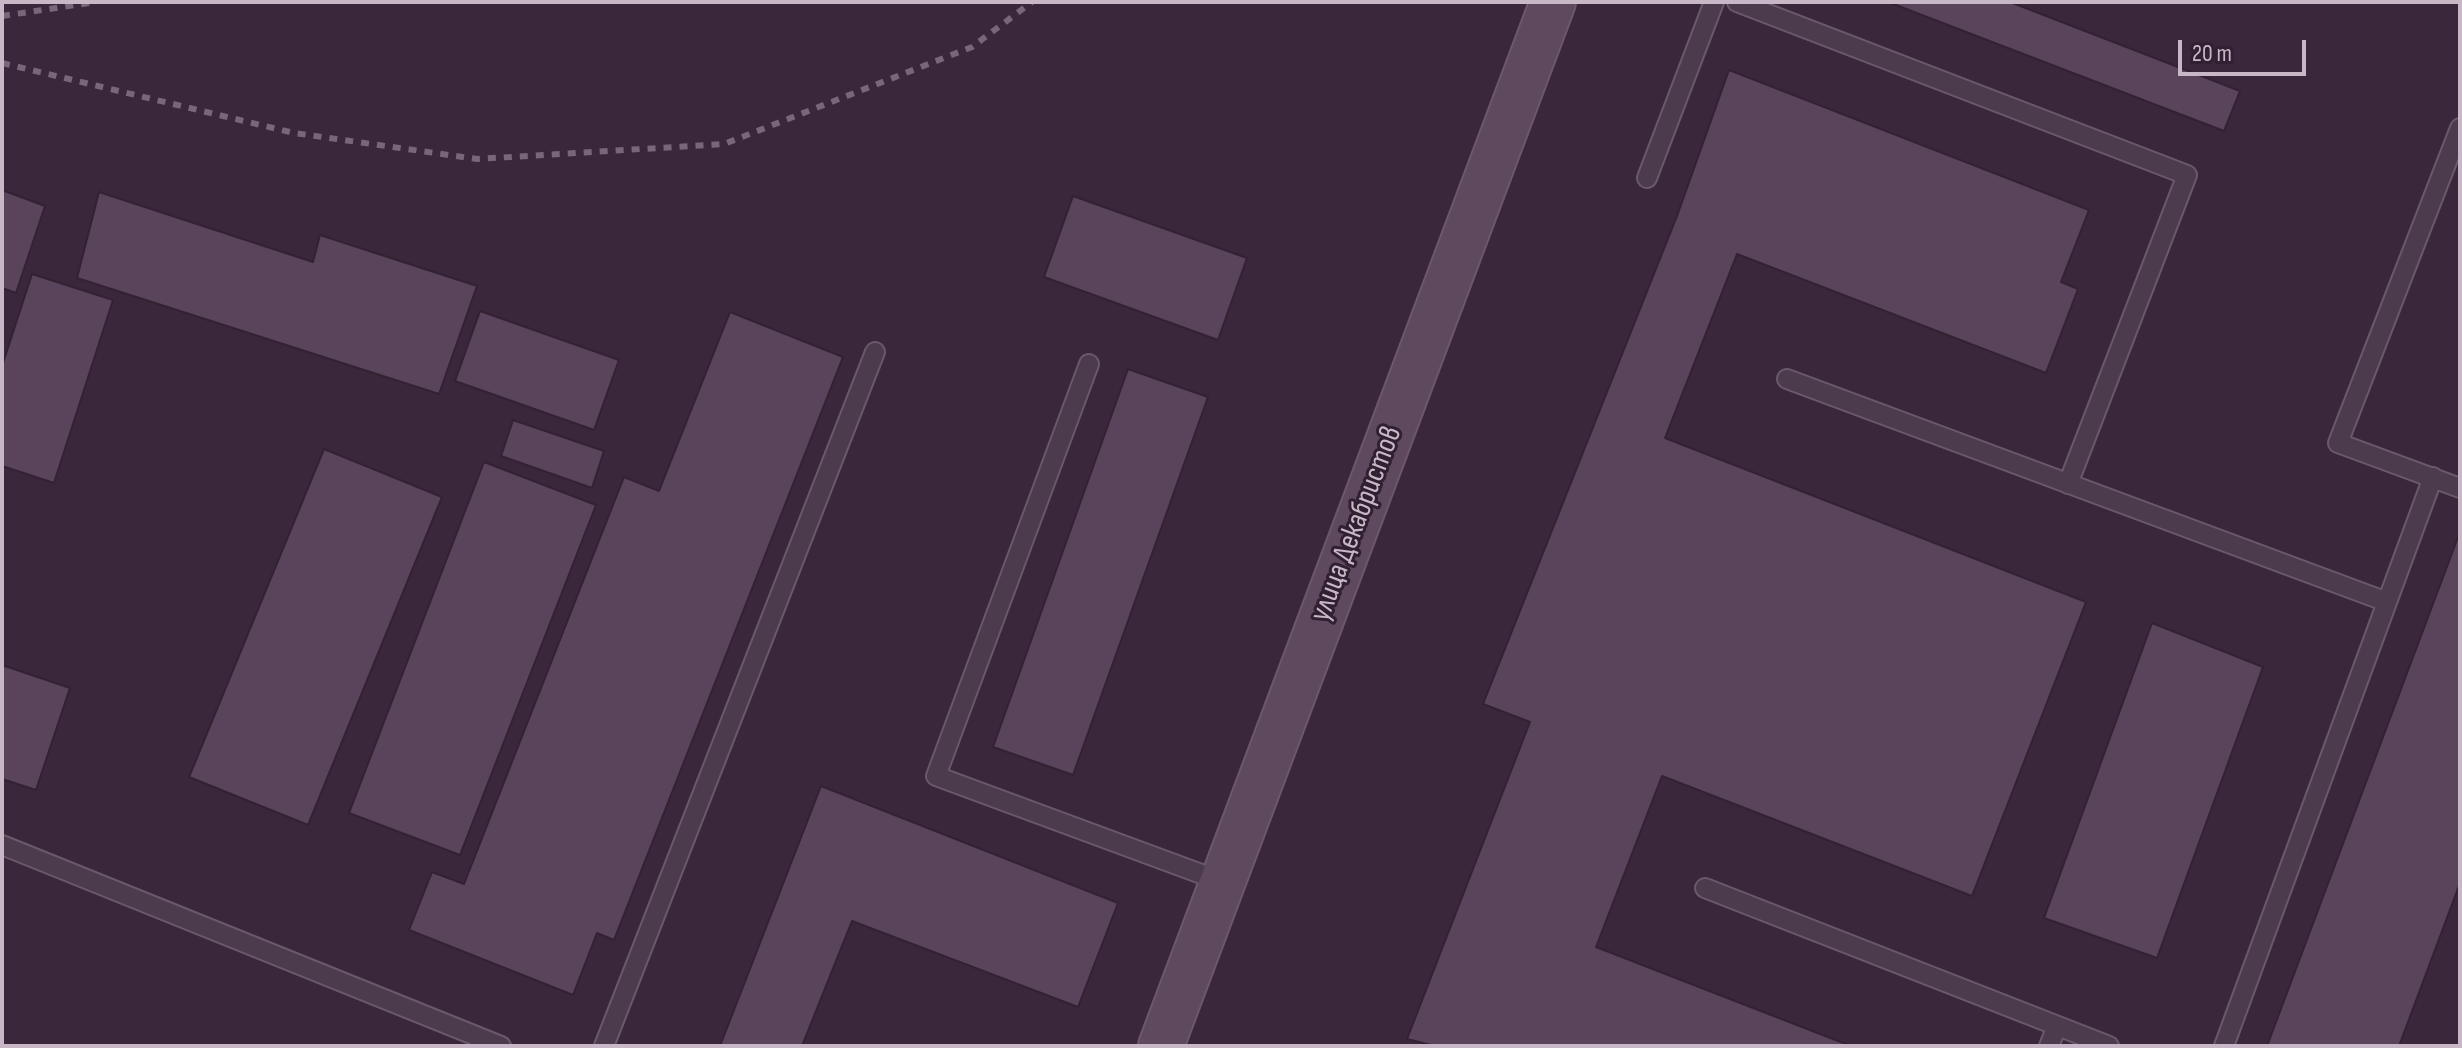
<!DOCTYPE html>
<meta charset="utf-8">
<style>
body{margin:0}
#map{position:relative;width:2462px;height:1048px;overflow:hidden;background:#3b273b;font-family:"Sofia Sans Condensed",sans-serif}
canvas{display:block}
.frame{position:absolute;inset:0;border:4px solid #c7b7c7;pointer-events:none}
.scale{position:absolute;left:2178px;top:40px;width:128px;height:36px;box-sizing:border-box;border:4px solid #c7b7c7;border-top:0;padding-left:10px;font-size:24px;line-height:28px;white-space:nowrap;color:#c7b7c7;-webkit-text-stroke:6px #302031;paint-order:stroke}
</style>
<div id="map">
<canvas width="2462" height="1048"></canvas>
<div class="frame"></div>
<div class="scale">20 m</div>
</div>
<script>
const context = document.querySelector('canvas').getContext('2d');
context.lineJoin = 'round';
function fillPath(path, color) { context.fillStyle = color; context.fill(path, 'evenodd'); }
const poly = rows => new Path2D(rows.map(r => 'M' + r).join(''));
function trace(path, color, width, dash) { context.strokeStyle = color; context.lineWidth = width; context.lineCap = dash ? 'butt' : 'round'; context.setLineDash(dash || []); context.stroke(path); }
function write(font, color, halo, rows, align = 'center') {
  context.font = font + ' "Sofia Sans Condensed",sans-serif'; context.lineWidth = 6; context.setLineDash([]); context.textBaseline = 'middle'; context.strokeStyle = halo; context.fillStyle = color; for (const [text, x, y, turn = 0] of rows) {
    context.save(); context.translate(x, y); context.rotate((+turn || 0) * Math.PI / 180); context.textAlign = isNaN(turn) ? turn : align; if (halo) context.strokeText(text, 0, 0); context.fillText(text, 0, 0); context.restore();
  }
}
const building = poly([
 [1888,2,2010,2,2240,91,2224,131,1888,2],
 [1729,70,2089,210,2061,282,2078,289,2046,373,1737,254,1665,438,2086,602,1972,896,1662,776,1596,947,1851,1046,1435,1046,1407,1039,1530,722,1483,704,1677,216,1729,70],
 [2,190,45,206,16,293,2,288,2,190],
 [99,192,313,262,320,235,477,286,439,394,77,278,99,192],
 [1073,196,1247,258,1218,340,1044,277,1073,196],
 [32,274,113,300,54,483,2,466,2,366,32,274],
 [480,311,619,360,594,430,455,381,480,311],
 [730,312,843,357,614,940,597,933,573,995,409,930,432,872,464,884,624,477,659,491,730,312],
 [1128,369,1208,397,1073,775,993,747,1128,369],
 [513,420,604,451,592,488,501,456,513,420],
 [324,449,442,497,308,825,189,777,324,449],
 [484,462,596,505,460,855,349,813,484,462],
 [2460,532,2460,883,2399,1046,2267,1046,2460,532],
 [2152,623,2263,667,2157,958,2044,918,2152,623],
 [2,665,70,688,36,790,2,779,2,665],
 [821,786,1118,903,1078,1007,852,921,802,1046,720,1046,821,786]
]);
fillPath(building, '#5a445b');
trace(building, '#322233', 2);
const lane = poly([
 [1737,2,2187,175,2068,484],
 [2460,128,2338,443,2460,488],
 [1647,178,1714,2],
 [1089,364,936,776,1223,882],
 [1787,379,2387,602],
 [2,845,501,1046],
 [1705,888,2109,1046],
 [604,1046,875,352],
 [2049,1046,2057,1026],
 [2224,1046,2433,477]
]);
const secondary = poly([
 [1161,1046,1553,2]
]);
trace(lane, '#69596a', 22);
trace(secondary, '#69596a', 48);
trace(lane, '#4b3b4c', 18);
trace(secondary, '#5e495e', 44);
trace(poly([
 [2,16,96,2],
 [2,63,294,133,477,159,724,144,972,47,1032,2]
]), '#7a667a', 6, [8, 8]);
write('30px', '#c7b7c7', '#302031', [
 ["улица Декабристов",1357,524,-69]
]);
</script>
